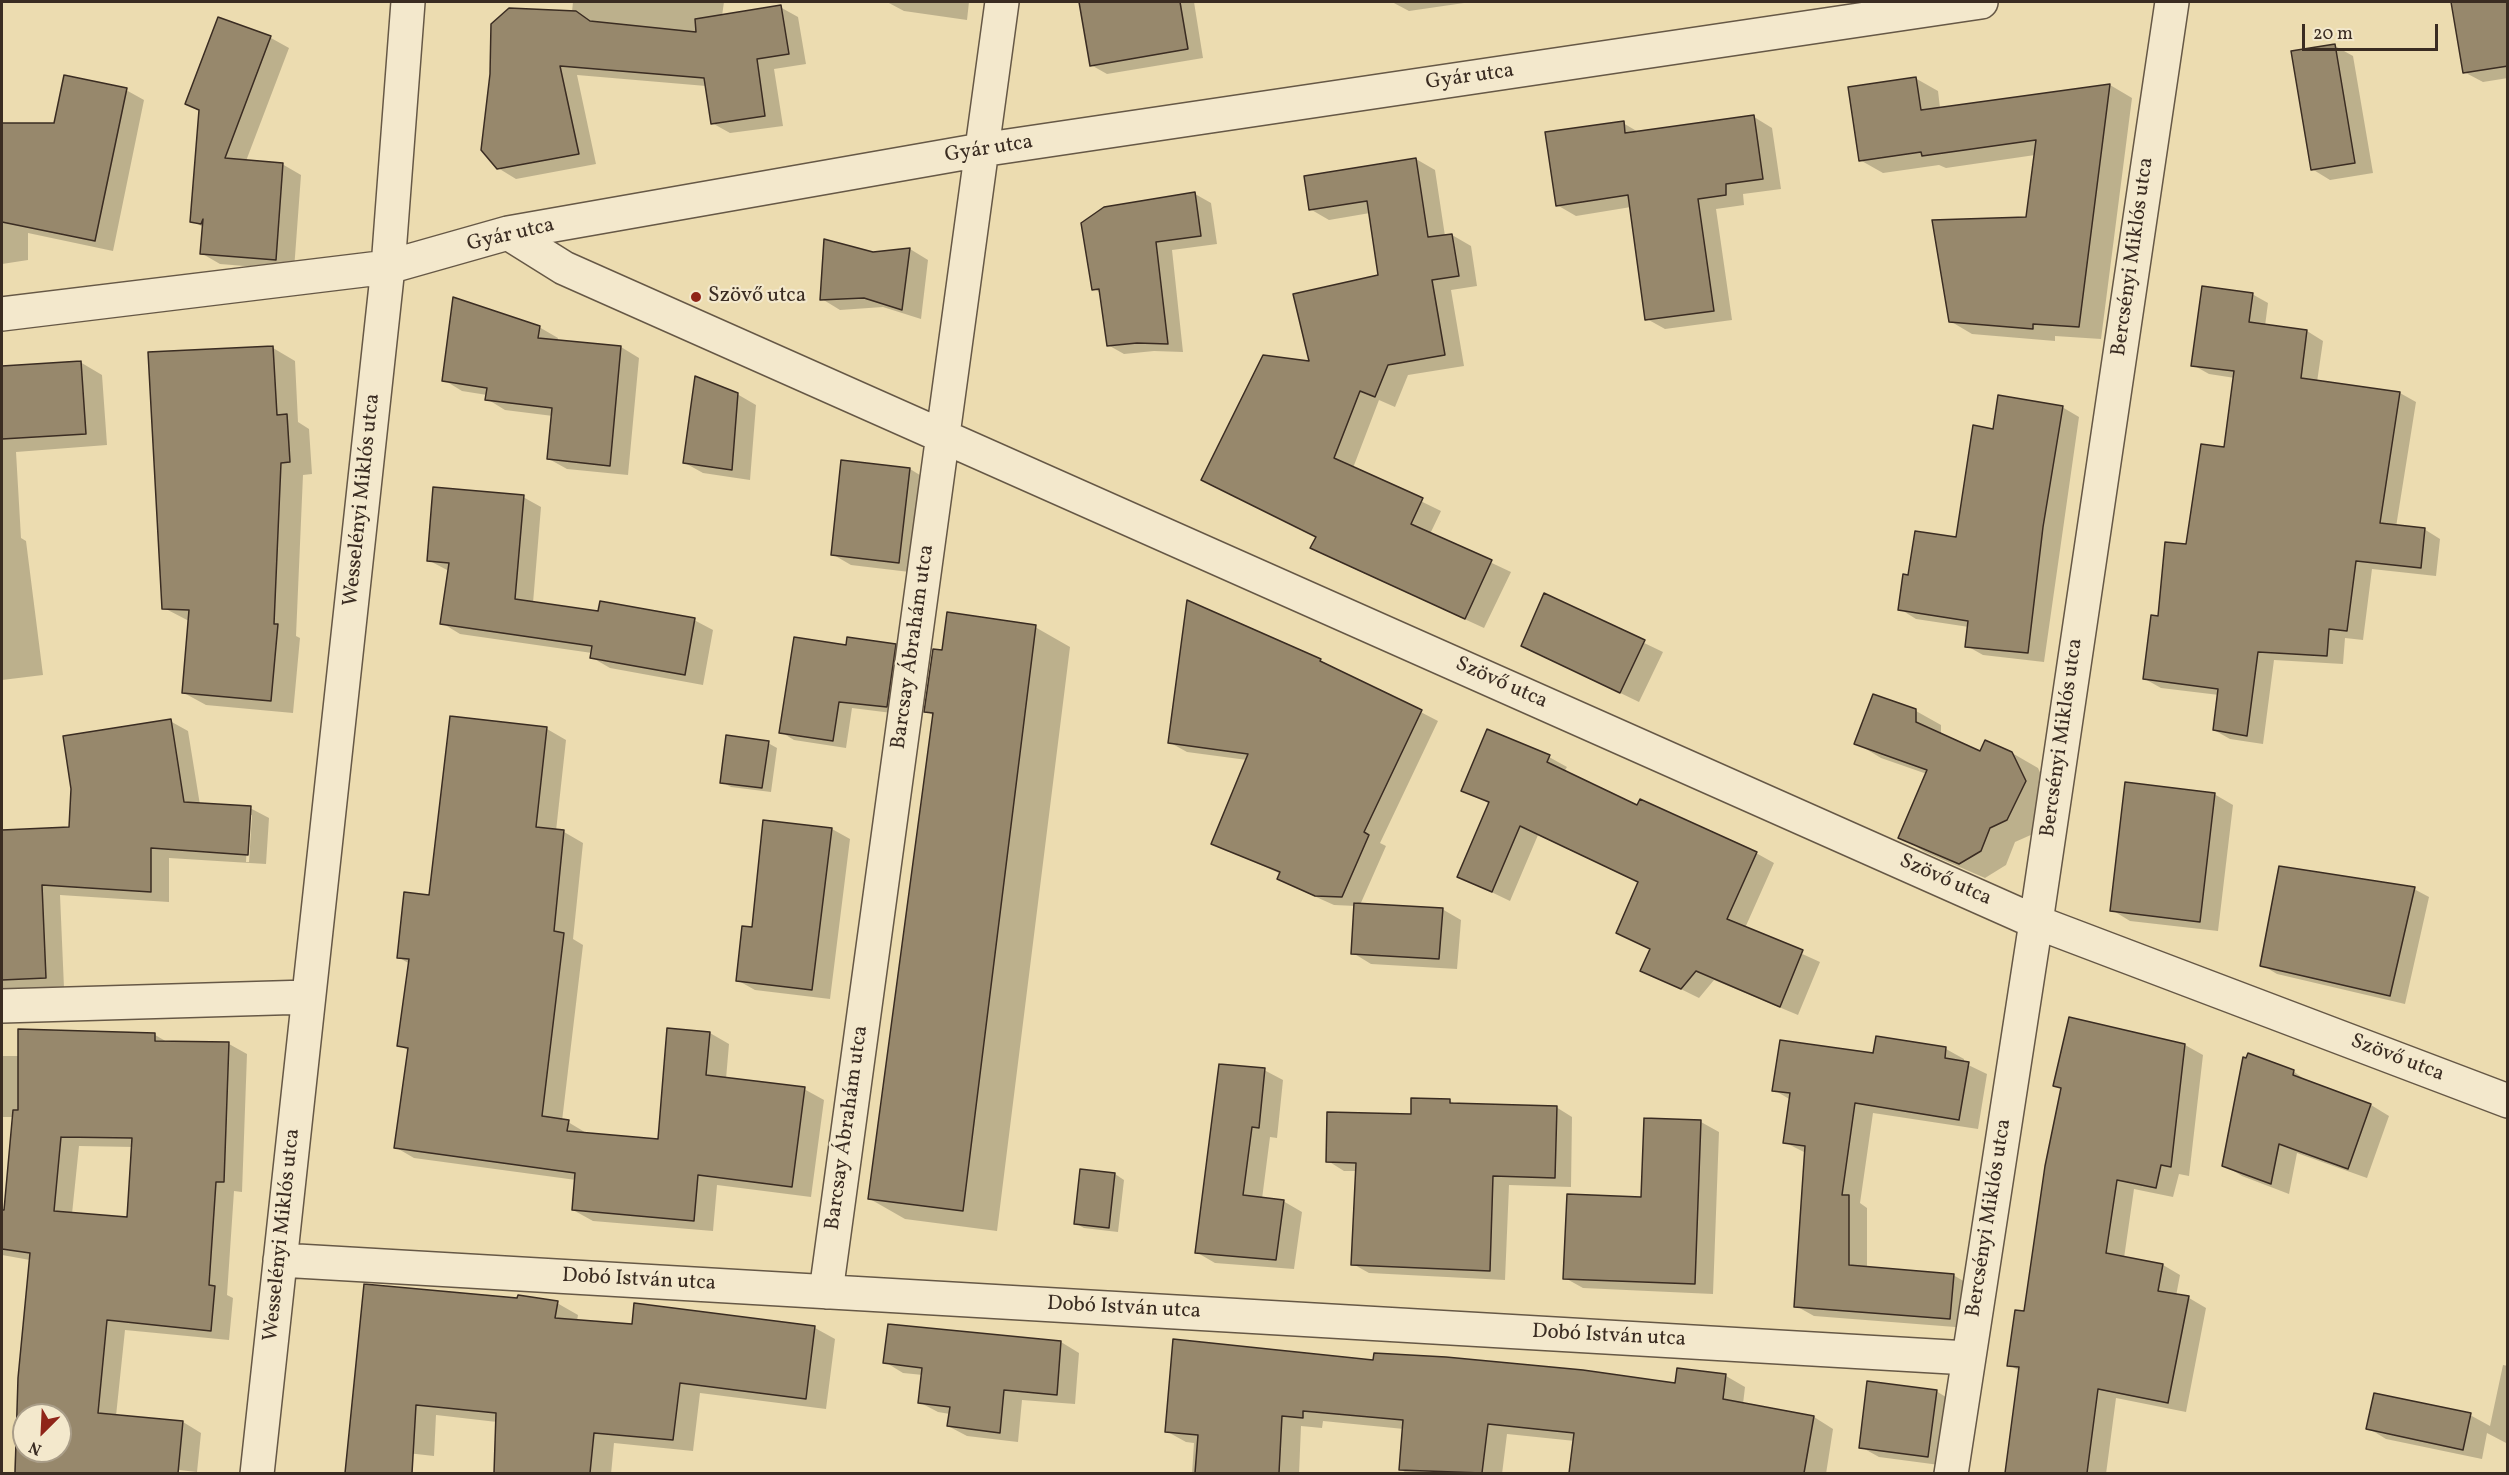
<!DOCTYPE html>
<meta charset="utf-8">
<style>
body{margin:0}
#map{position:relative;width:2509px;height:1475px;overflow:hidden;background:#ecdcb0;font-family:Vollkorn,serif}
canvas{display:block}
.frame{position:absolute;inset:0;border:3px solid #3a2c22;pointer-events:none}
.north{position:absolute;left:12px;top:1403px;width:60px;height:60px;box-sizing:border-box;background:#f3e8cc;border:2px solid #a99d88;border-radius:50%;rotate:204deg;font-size:16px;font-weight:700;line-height:24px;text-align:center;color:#3a2c22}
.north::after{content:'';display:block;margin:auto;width:21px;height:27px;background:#8f2418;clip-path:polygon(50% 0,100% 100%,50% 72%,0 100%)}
.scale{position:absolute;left:2302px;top:24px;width:136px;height:27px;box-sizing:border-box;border:3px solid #3a2c22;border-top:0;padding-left:8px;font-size:18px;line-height:21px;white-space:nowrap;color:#3a2c22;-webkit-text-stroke:4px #f3e8cc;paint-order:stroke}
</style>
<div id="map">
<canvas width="2509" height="1475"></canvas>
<div class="frame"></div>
<div class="north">N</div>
<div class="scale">20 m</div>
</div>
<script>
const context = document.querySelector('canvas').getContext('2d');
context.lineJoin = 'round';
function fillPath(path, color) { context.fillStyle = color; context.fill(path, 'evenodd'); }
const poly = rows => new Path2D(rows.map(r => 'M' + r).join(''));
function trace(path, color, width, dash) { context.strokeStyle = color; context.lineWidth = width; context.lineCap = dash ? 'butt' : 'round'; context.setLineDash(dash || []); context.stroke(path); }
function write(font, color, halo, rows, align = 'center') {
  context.font = font + ' Vollkorn,serif'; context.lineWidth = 4.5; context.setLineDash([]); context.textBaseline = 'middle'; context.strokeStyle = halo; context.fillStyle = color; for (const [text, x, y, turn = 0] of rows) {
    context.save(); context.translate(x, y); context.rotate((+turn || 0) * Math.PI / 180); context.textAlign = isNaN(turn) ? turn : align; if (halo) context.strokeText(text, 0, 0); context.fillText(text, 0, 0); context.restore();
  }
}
fillPath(poly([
 [573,2,724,2,722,16,780,7,798,17,806,64,774,69,783,126,730,133,712,123,706,86,577,75,596,164,516,179,498,168,572,12],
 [887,2,969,2,967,20,904,11],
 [1080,2,1194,2,1203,58,1107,74,1091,65],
 [1392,2,1471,2,1409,11],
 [2453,2,2508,2,2508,78,2483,82,2464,72],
 [218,19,271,38,289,48,246,161,282,164,301,175,294,270,220,264,201,253,203,227,192,221,201,112,187,104],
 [2335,46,2353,56,2373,173,2330,180,2312,169],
 [1915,78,1938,91,1940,108,2110,85,2132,98,2101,339,2055,336,2055,341,1972,334,1950,321,2027,219,2035,155,1946,168,1939,165,1883,173,1860,160],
 [126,90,144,100,113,251,28,233,28,260,2,264,2,125,55,125],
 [1754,117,1772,128,1781,189,1743,194,1744,205,1716,209,1732,320,1665,329,1647,319,1631,207,1576,216,1557,205,1623,123,1640,133],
 [1416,159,1435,170,1445,236,1452,235,1471,246,1477,286,1451,290,1464,366,1408,375,1395,407,1379,400,1353,468,1441,511,1430,534,1511,572,1484,628,1331,558,1312,548,1317,537,1203,480,1311,363,1380,276,1370,213,1329,220,1310,209],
 [1195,194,1211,203,1217,244,1172,250,1183,352,1154,351,1124,354,1108,345,1101,293,1094,289],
 [910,249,928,260,921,319,883,307,840,310,822,299,873,254],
 [2252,294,2268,303,2265,326,2307,331,2323,341,2317,382,2400,393,2416,402,2396,527,2424,529,2440,539,2436,576,2372,569,2363,640,2345,638,2343,664,2274,660,2263,744,2230,739,2214,730,2219,695,2161,688,2145,679,2159,618,2226,449,2235,378,2209,374,2193,365],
 [539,327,558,338,557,341,621,347,639,358,628,475,567,469,549,459,553,416,505,410,487,399,487,395,462,391,444,380],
 [273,348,295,361,298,422,309,429,312,474,303,475,296,636,300,638,293,713,206,705,184,693,189,621,164,608],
 [80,362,102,375,107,445,16,452,21,538,26,541,43,675,2,680,2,369],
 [737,394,756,405,750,480,703,473,685,463],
 [2062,407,2079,417,2044,662,1983,655,1967,646,1969,627,1916,619,1900,609,1910,577,1957,539,1995,431],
 [910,469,928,480,918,573,851,565,832,554],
 [523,497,541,507,533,603,600,612,694,620,713,630,703,685,610,668,591,657,592,653,460,634,442,623,449,571,428,560],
 [1544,595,1663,652,1639,702,1523,646],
 [1035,627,1070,647,997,1231,905,1219,870,1199,934,716,926,711,943,652],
 [895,645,908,653,900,714,852,708,846,748,794,740,781,732,847,647],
 [1320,660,1438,721,1380,843,1386,846,1360,905,1442,909,1461,920,1457,969,1371,964,1353,953,1356,906,1334,905,1296,888,1279,879,1281,874,1212,843,1247,760,1187,752,1169,742],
 [1916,711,1941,725,1941,735,1981,753,2012,753,2038,768,2051,796,2033,834,2015,842,2006,865,1985,878,1925,852,1900,837,1927,774,1881,758,1856,743],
 [170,721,188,731,200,805,250,808,269,818,266,864,169,858,169,902,60,895,64,988,2,990,2,832,71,829],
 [249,815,252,815,249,862,246,862],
 [547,729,566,740,556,831,564,832,583,843,573,939,583,945,562,1121,568,1122,588,1134,659,1140,710,1033,729,1044,726,1079,804,1089,824,1100,811,1197,717,1185,713,1231,593,1221,573,1210,576,1180,414,1158,395,1147,409,1051,399,1045,410,964,398,957,430,896],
 [768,743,777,748,771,792,731,787,722,782],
 [1549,757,1567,767,1564,772,1638,807,1756,853,1774,863,1745,928,1820,962,1798,1015,1714,980,1699,998,1642,970,1651,950,1618,933,1640,883,1538,835,1510,901,1458,876,1490,804,1463,790],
 [2214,794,2233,805,2218,931,2130,921,2112,910],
 [764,821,832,829,850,839,830,999,755,990,737,980,753,928],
 [2414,889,2429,897,2405,1004,2277,974,2262,965],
 [2070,1019,2185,1045,2203,1055,2189,1176,2179,1174,2173,1197,2134,1189,2124,1258,2163,1265,2180,1275,2176,1296,2189,1298,2206,1308,2186,1412,2116,1398,2106,1474,1997,1474,2006,1473,2020,1371,2009,1365,2025,1313,2062,1089,2055,1085],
 [155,1035,169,1043,229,1044,247,1054,242,1192,234,1191,227,1295,233,1298,229,1340,125,1330,116,1416,183,1422,201,1433,197,1472,151,1467,150,1474,14,1474,19,1378,30,1260,2,1255,2,1212,5,1212,14,1117,2,1117,2,1056,20,1056],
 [79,1146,133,1147,128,1219,72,1214],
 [24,1415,60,1415,60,1451,24,1451],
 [1877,1038,1946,1049,1964,1059,1964,1063,1987,1074,1978,1129,1873,1113,1860,1203,1867,1208,1867,1268,1953,1275,1972,1286,1968,1328,1814,1316,1796,1306,1806,1153,1784,1142,1791,1100,1774,1090,1874,1055],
 [2247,1059,2293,1071,2311,1084,2371,1105,2389,1116,2367,1178,2297,1153,2289,1194,2242,1176,2224,1165],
 [1264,1070,1283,1080,1277,1138,1270,1137,1262,1199,1283,1201,1302,1212,1294,1269,1215,1263,1196,1252],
 [1450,1101,1456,1104,1556,1107,1572,1117,1571,1187,1509,1185,1505,1280,1369,1273,1353,1264,1357,1171,1344,1171,1328,1161,1412,1115],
 [1701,1122,1719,1132,1713,1294,1583,1288,1565,1278,1643,1199],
 [1115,1174,1124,1180,1118,1232,1084,1228,1075,1223],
 [557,1303,578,1315,577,1321,633,1326,815,1328,835,1339,826,1409,700,1393,693,1451,614,1443,611,1474,497,1474,497,1422,436,1415,434,1456,371,1449,350,1437],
 [1061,1342,1079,1353,1075,1404,1022,1400,1018,1442,967,1436,948,1426,950,1414,938,1412,919,1402,923,1375,903,1373,885,1362],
 [1375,1361,1676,1385,1726,1376,1745,1387,1743,1404,1814,1417,1833,1429,1826,1474,1570,1474,1575,1441,1507,1434,1502,1474,1408,1474,1400,1469,1404,1429,1323,1421,1322,1428,1301,1426,1299,1474,1192,1474,1194,1443,1186,1442,1166,1431],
 [2503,1365,2508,1366,2508,1444,2487,1433,2482,1459,2386,1439,2368,1428,2470,1415,2490,1426],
 [1936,1391,1954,1402,1947,1466,1879,1457,1861,1447]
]), '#0003');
const building = poly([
 [1079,2,1180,2,1188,49,1090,66,1079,2],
 [2451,2,2508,2,2508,66,2463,73,2451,2],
 [781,5,789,54,757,59,765,116,711,124,704,78,560,66,579,154,497,169,481,150,490,74,491,24,509,8,576,11,590,21,696,32,695,19,781,5],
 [218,17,271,36,225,158,283,163,276,260,200,254,203,219,201,224,190,222,199,110,185,104,218,17],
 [2335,44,2355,163,2311,170,2291,51,2335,44],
 [64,75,127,88,95,241,2,222,2,123,54,123,64,75],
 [1916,77,1921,110,2110,84,2079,327,2033,324,2033,329,1949,322,1932,220,2026,217,2036,140,1922,156,1921,152,1859,161,1848,87,1916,77],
 [1754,115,1763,179,1726,184,1726,195,1698,199,1714,311,1645,320,1628,195,1556,206,1545,132,1624,121,1625,133,1754,115],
 [1416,158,1428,237,1452,234,1459,276,1432,280,1445,355,1388,365,1375,397,1360,391,1334,458,1423,498,1411,524,1492,560,1465,619,1310,548,1316,537,1201,480,1263,355,1309,361,1293,294,1378,275,1367,201,1309,210,1304,176,1416,158],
 [1195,192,1201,236,1156,242,1168,344,1137,343,1107,346,1099,289,1092,290,1081,223,1104,207,1195,192],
 [824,239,873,252,910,248,902,310,864,298,820,300,824,239],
 [2202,286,2253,293,2249,322,2307,330,2301,378,2400,392,2380,523,2425,528,2421,568,2356,561,2347,631,2329,629,2327,656,2258,652,2247,736,2213,730,2218,689,2143,679,2151,615,2158,616,2165,542,2186,544,2201,444,2224,447,2234,371,2191,366,2202,286],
 [453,297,540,326,538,338,621,346,610,466,547,459,552,408,485,400,487,388,442,381,453,297],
 [273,346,277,415,287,414,290,462,281,463,274,624,278,624,271,701,182,693,189,610,162,609,148,352,273,346],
 [81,361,86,434,2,439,2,366,81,361],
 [695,376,738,393,732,470,683,463,695,376],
 [1998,395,2063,406,2043,527,2028,653,1965,647,1968,621,1898,610,1903,574,1908,575,1915,531,1956,537,1973,425,1993,429,1998,395],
 [841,460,910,468,899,563,831,555,841,460],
 [433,487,524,495,515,599,598,611,600,601,695,618,685,675,590,658,592,646,440,624,449,563,427,561,433,487],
 [1544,593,1645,640,1620,693,1521,646,1544,593],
 [1187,600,1321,659,1320,661,1422,710,1364,832,1369,835,1342,897,1315,896,1277,879,1280,872,1211,844,1248,754,1168,743,1187,600],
 [947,612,1036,625,963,1211,868,1199,933,713,924,712,933,649,942,650,947,612],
 [794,637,846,645,847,637,896,644,887,707,839,702,833,741,779,733,794,637],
 [1873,694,1916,709,1916,722,1980,751,1985,740,2012,752,2026,781,2007,820,1990,828,1981,851,1959,864,1898,838,1927,770,1854,744,1873,694],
 [450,716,547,727,536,827,564,830,554,931,564,933,542,1116,569,1120,567,1131,658,1139,667,1028,710,1032,706,1075,805,1087,792,1187,698,1175,694,1221,572,1210,575,1173,394,1148,408,1048,397,1046,409,959,397,958,404,892,429,895,450,716],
 [171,719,184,802,251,806,248,855,151,848,151,892,42,885,46,978,2,980,2,830,69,827,71,789,63,736,171,719],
 [1487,729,1550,755,1547,762,1637,805,1640,799,1757,852,1727,919,1803,950,1780,1007,1696,971,1681,989,1640,971,1650,949,1616,933,1638,882,1520,826,1492,892,1457,877,1489,802,1461,791,1487,729],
 [726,735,769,741,762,788,720,783,726,735],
 [2125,782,2215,793,2200,922,2110,911,2125,782],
 [763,820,832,828,812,990,736,981,742,926,752,927,763,820],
 [2279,866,2415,887,2390,996,2260,966,2279,866],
 [1354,903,1443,908,1439,959,1351,954,1354,903],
 [2069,1017,2185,1044,2171,1167,2161,1165,2156,1188,2117,1180,2106,1253,2163,1264,2158,1291,2189,1296,2168,1403,2098,1389,2087,1473,2005,1473,2019,1367,2007,1366,2015,1310,2024,1311,2045,1166,2061,1088,2053,1086,2069,1017],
 [18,1029,155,1033,155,1041,229,1042,224,1182,216,1182,209,1285,215,1286,211,1331,107,1320,98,1413,183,1421,178,1473,15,1473,18,1378,30,1253,2,1249,2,1210,4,1210,13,1110,18,1110,18,1029],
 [61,1137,132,1138,127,1217,54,1211,61,1137],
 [24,1415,60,1415,60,1451,24,1451,24,1415],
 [1876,1036,1946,1047,1945,1058,1969,1062,1959,1120,1855,1103,1842,1195,1849,1195,1849,1265,1954,1274,1950,1319,1794,1307,1805,1146,1783,1143,1790,1093,1772,1091,1780,1040,1873,1053,1876,1036],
 [2248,1053,2294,1070,2293,1075,2371,1104,2348,1169,2279,1144,2271,1184,2222,1166,2243,1057,2246,1058,2248,1053],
 [1219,1064,1265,1068,1259,1128,1252,1127,1243,1195,1284,1200,1276,1260,1195,1253,1219,1064],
 [1411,1098,1450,1099,1450,1103,1557,1106,1555,1178,1493,1176,1490,1271,1351,1265,1356,1163,1326,1162,1327,1112,1411,1114,1411,1098],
 [1644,1118,1701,1120,1695,1284,1563,1279,1567,1194,1641,1197,1644,1118],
 [1080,1169,1115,1173,1109,1228,1074,1224,1080,1169],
 [364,1284,517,1298,518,1295,558,1301,555,1318,632,1324,634,1303,815,1326,806,1399,680,1383,673,1440,594,1433,590,1473,494,1473,496,1413,416,1405,412,1473,345,1473,364,1284],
 [888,1324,1061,1341,1057,1395,1004,1390,1000,1433,947,1426,950,1407,918,1403,922,1368,883,1363,888,1324],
 [1173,1339,1373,1360,1374,1353,1446,1357,1583,1370,1675,1383,1677,1368,1726,1374,1723,1399,1814,1416,1804,1473,1569,1473,1574,1433,1488,1424,1482,1473,1399,1470,1403,1420,1303,1411,1303,1418,1282,1416,1279,1473,1195,1473,1198,1435,1165,1432,1173,1339],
 [1867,1381,1937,1390,1928,1457,1859,1448,1867,1381],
 [2374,1393,2471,1413,2463,1450,2366,1429,2374,1393]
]);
fillPath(building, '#97886c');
trace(building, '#3a2c22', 1.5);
const minor = poly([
 [508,233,564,268,2036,922,2508,1101],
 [2,314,388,267,508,233,981,150,1981,2],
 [2,1006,308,997],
 [280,1260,1968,1358],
 [826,1292,1002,2],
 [257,1474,388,267,408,2],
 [1951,1474,2036,922,2172,2]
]);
trace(minor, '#665846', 36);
trace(minor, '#f3e8cc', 33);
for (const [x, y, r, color] of [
 [696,297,6,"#8f2418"]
]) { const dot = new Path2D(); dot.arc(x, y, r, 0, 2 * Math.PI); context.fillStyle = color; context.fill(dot); trace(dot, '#f3e8cc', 2); }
write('21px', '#3a2c22', '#f3e8cc', [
 ["Gyár utca",1470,78,-8],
 ["Gyár utca",989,150,-9],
 ["Gyár utca",511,236,-13],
 ["Bercsényi Miklós utca",2134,257,-82],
 ["Wesselényi Miklós utca",363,500,-84],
 ["Barcsay Ábrahám utca",914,647,-82],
 ["Szövő utca",1501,684,24],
 ["Bercsényi Miklós utca",2063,738,-82],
 ["Szövő utca",1945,881,24],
 ["Szövő utca",2397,1059,21],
 ["Barcsay Ábrahám utca",848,1128,-82],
 ["Bercsényi Miklós utca",1990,1218,-81],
 ["Wesselényi Miklós utca",283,1235,-84],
 ["Dobó István utca",639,1281,3],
 ["Dobó István utca",1124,1309,3],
 ["Dobó István utca",1609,1337,3]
]);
write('21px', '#3a2c22', '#f3e8cc', [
 ["Szövő utca",708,297]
], 'left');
</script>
